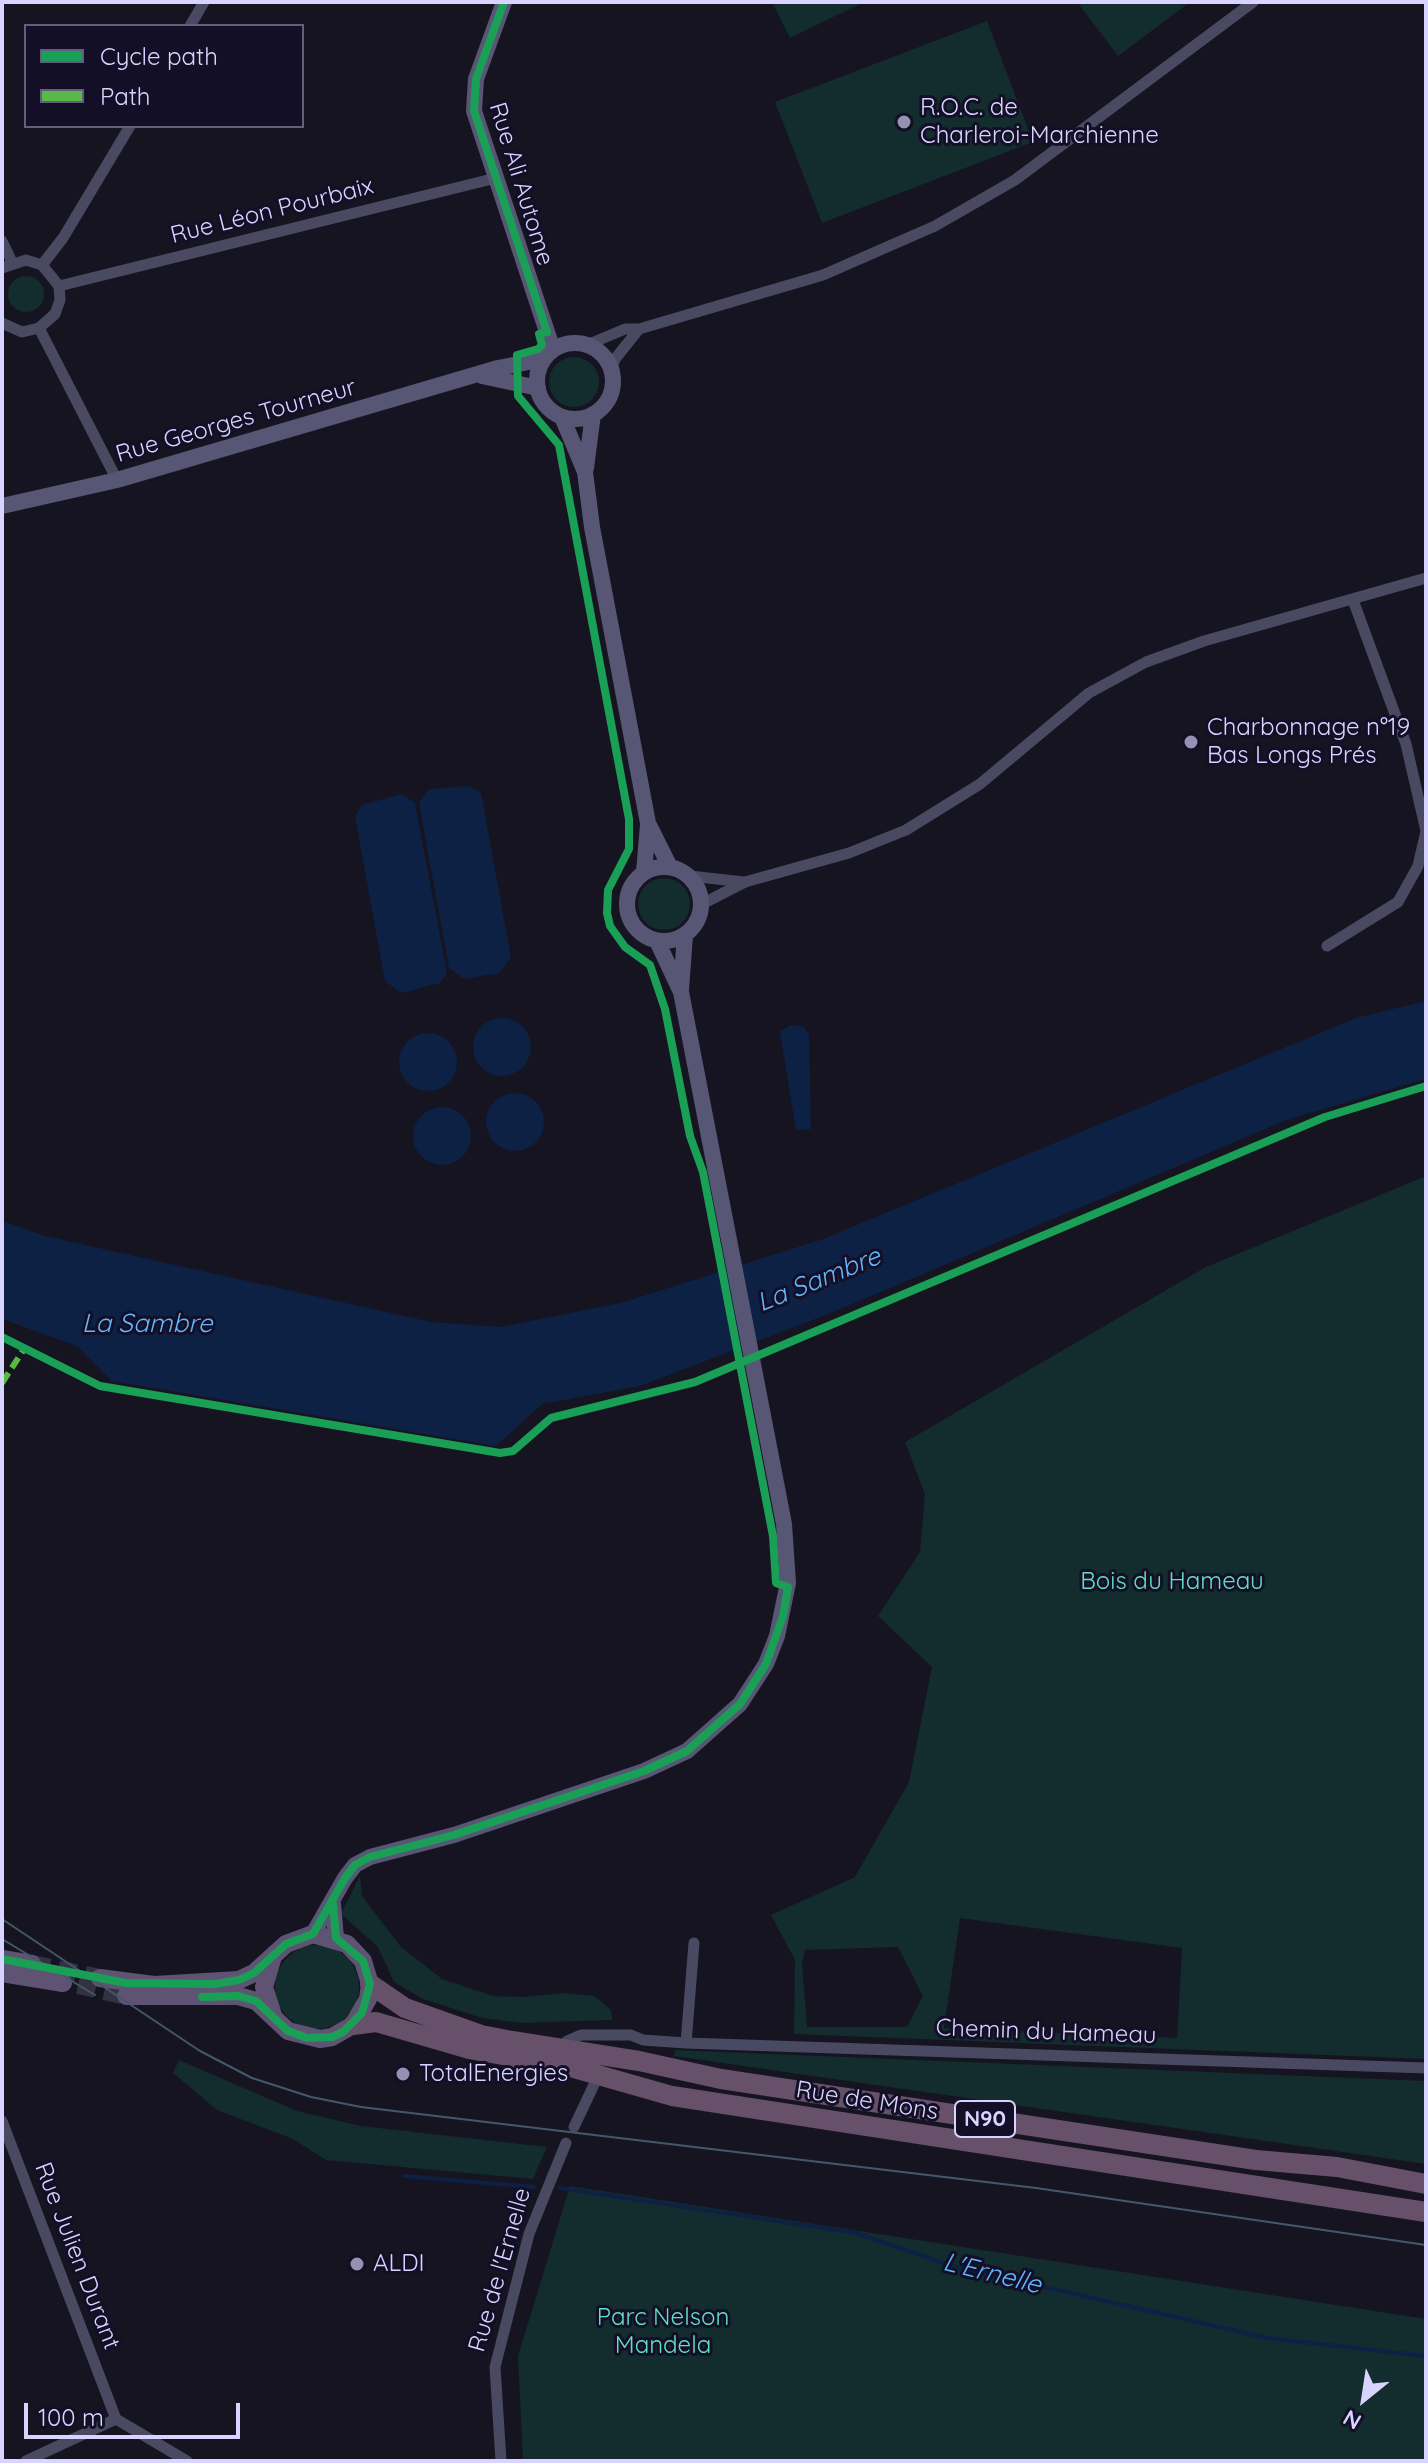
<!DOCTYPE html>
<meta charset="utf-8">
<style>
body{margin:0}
#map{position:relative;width:1428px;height:2463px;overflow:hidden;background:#161421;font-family:Quicksand,sans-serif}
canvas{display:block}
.frame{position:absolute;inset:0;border:4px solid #d9d4ff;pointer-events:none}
.legend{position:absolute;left:24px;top:24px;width:280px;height:104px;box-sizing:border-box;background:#130f26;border:2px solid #625e7d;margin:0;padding:10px 14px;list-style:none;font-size:24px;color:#d9d4ff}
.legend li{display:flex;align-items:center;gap:16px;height:40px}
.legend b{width:40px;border:2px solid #625e7d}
.north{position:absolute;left:1324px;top:2359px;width:80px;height:80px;-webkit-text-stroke:6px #130f26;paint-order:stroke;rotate:210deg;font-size:22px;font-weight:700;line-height:32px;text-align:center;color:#d9d4ff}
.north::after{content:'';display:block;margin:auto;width:28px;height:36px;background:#d9d4ff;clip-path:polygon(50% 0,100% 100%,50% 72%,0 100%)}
.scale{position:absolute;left:24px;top:2403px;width:216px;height:36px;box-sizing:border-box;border:4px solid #d9d4ff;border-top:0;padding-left:10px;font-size:24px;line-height:28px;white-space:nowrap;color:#d9d4ff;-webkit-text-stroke:6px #130f26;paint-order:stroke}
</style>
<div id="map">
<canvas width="1428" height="2463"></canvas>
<div class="frame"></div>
<ul class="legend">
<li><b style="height:10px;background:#1a9f57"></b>Cycle path</li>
<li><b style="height:10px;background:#58b947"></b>Path</li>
</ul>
<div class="north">N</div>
<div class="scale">100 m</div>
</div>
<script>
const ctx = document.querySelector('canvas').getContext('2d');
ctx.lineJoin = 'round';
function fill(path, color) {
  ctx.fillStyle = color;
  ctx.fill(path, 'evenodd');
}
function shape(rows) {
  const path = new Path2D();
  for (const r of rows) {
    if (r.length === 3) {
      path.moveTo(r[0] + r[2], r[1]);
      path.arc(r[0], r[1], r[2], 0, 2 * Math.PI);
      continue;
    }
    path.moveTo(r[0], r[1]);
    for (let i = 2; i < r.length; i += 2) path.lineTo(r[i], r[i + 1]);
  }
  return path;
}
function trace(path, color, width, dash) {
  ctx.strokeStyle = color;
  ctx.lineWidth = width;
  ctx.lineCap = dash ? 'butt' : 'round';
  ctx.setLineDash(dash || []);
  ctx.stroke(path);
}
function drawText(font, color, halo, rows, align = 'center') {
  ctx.font = font + ' Quicksand,sans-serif';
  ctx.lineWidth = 6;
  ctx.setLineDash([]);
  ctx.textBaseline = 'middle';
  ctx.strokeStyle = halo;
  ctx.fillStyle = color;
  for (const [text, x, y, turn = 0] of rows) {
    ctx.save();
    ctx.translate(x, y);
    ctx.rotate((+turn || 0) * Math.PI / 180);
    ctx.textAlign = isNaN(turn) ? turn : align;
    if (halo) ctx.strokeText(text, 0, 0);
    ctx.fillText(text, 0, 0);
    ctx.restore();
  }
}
const green = shape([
 [772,2,864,2,790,38],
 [1077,2,1190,2,1118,56],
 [987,21,1033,142,822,223,775,102],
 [26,294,18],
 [574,382,25],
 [664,904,26],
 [1426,1176,1426,2059,794,2034,795,1960,771,1915,855,1877,909,1782,932,1667,878,1616,920,1552,925,1494,905,1442,1206,1267],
 [960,1918,1182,1948,1177,2038,944,2028],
 [898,1947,923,1996,907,2027,807,2027,802,1964,805,1950],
 [360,1876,362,1896,401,1947,442,1979,493,1996,523,1997,562,1993,594,1996,611,2010,612,2020,523,2023,482,2018,423,1999,394,1982,378,1947,341,1914],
 [317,1987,42],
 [675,2050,1426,2081,1426,2164,674,2056],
 [179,2060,297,2111,361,2126,547,2147,533,2179,326,2160,293,2139,217,2110,173,2073],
 [570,2186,1426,2319,1426,2461,523,2461,518,2356]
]);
const water = shape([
 [469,786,481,793,511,957,499,973,464,979,449,968,419,803,429,789],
 [402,794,415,803,447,973,440,983,401,993,385,981,355,816,362,805],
 [1426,1001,1426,1079,1289,1119,831,1313,640,1386,542,1404,496,1446,112,1381,77,1346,2,1319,2,1221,45,1236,431,1322,502,1327,624,1302,823,1239,1356,1018],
 [502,1047,29],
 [790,1025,803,1026,809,1034,811,1129,796,1130,780,1032],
 [428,1062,29],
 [515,1122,29],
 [442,1136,29]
]);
const stream = shape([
 [404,2176,534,2187],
 [560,2188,856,2233,949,2265,1267,2338,1426,2356]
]);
const primaryTunnel = shape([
 [32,1964,100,1978],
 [78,1985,126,1996]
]);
const street = shape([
 [190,26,204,2],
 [2,241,12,262],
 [42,265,63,238,130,126],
 [2,268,26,260,42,265,59,286,60,300,55,314,39,328,22,332,2,323],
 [59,286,496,178],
 [39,328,117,480],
 [587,345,625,329,639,329,823,275,935,226,1015,180,1253,2],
 [611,370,615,359,639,329],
 [690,876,744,882],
 [702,904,745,882,849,853,906,830,980,784,1089,693,1146,662,1204,641,1426,578],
 [1327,946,1398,902,1418,866,1426,831,1406,744,1353,600],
 [686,2043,694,1943],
 [560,2049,567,2041,581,2035,631,2035,643,2040,686,2043,1426,2068],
 [2,2121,116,2419,187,2461],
 [574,2127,599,2074],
 [26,2461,116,2419],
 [501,2461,495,2367,529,2234,566,2143]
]);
const secondary = shape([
 [504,2,476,79,474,111,553,350],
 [575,381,38],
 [482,376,538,388],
 [562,417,585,472,592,527,648,823,670,867],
 [586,468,593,414],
 [2,506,117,480,498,368,544,359],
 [664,904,37],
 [644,872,648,825],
 [681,990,685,935],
 [333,1904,336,1938],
 [313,1934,345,1878,355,1865,370,1857,454,1835,644,1771,687,1751,740,1704,766,1664,777,1636,788,1583,784,1524,681,992,657,941]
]);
const primary = shape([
 [2,1959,32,1964],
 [272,1960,264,1987,273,2015],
 [2,1973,63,1983],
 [100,1978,154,1985,239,1980,254,1973,286,1944,313,1934,347,1944,363,1961,370,1984,368,1999,353,2025,332,2037,320,2039,288,2031,256,2001,238,1996,126,1996]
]);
const highway = shape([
 [370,1984,405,2008,481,2035,512,2041,639,2061,721,2079,1256,2160,1337,2167,1426,2184],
 [353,2025,376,2022,469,2049,570,2067,672,2096,1426,2212]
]);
const tram = shape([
 [2,1919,200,2051,252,2078,311,2097,361,2107,1036,2188,1426,2245],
 [2,1939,95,1995]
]);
const quiet = shape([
 [2,1383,26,1346]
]);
const cycleway = shape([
 [2,1337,100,1386,500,1453,513,1451,551,1418,695,1382,1325,1117,1426,1086],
 [2,1959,126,1983,215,1984,239,1980,254,1973,286,1944,313,1934,345,1878,355,1865,370,1857,454,1835,644,1771,687,1751,740,1704,766,1664,783,1616,788,1587,776,1583,773,1536,703,1172,690,1136,665,1009,650,965,625,947,610,926,607,913,608,890,629,849,629,819,559,445,518,396,517,355,538,349,542,345,539,334,547,332,474,111,476,79,504,2],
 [202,1997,238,1996,256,2001,288,2031,307,2038,332,2037,343,2032,362,2013,370,1984,363,1961,336,1938,333,1904]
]);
const markers = [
 [904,122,8,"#9591b1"],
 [1191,742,8,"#9591b1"],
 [403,2074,8,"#9591b1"],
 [357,2264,8,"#9591b1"]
];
const shields = [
 [985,2119,60]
];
const shieldNames = [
 ["N90",985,2119]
];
const poiNames = [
 ["R.O.C. de",920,108],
 ["Charleroi-Marchienne",920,136],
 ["Charbonnage n°19",1207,728],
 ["Bas Longs Prés",1207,756],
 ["TotalEnergies",419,2074],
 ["ALDI",373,2264]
];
const streetNames = [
 ["Rue Ali Autome",521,184,73],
 ["Rue Léon Pourbaix",272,211,-14],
 ["Rue Georges Tourneur",236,421,-16],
 ["Chemin du Hameau",1046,2032,2],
 ["Rue de Mons",867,2101,9],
 ["Rue Julien Durant",77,2256,69],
 ["Rue de l'Ernelle",500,2270,-74]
];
const parkNames = [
 ["Bois du Hameau",1172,1582],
 ["Parc Nelson",663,2318],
 ["Mandela",663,2346]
];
const waterNames = [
 ["La Sambre",819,1280,-22],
 ["La Sambre",147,1324],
 ["L'Ernelle",992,2274,14]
];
fill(green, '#132c2d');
fill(water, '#0d2144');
trace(stream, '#0d2144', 4);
trace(primaryTunnel, '#333142', 18, [18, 9]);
trace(street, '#4a4962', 11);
trace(secondary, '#575674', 16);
trace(primary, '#5e5373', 18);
trace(highway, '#67516a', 20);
trace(tram, '#43596b', 2);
trace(quiet, '#58b947', 6, [12, 6]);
trace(cycleway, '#1a9f57', 8);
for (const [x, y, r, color] of markers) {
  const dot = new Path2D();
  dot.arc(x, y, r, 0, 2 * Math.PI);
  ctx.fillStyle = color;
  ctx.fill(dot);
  trace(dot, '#130f26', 3);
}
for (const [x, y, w] of shields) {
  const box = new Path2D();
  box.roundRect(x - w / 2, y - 18, w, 36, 6);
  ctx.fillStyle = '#130f26';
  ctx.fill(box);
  trace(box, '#d9d4ff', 2);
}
drawText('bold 22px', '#d9d4ff', null, shieldNames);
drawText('24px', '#d9d4ff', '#130f26', poiNames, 'left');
drawText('24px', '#d9d4ff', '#130f26', streetNames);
drawText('24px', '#5fe0c0', '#130f26', parkNames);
drawText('italic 26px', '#62b6ff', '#130f26', waterNames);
</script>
